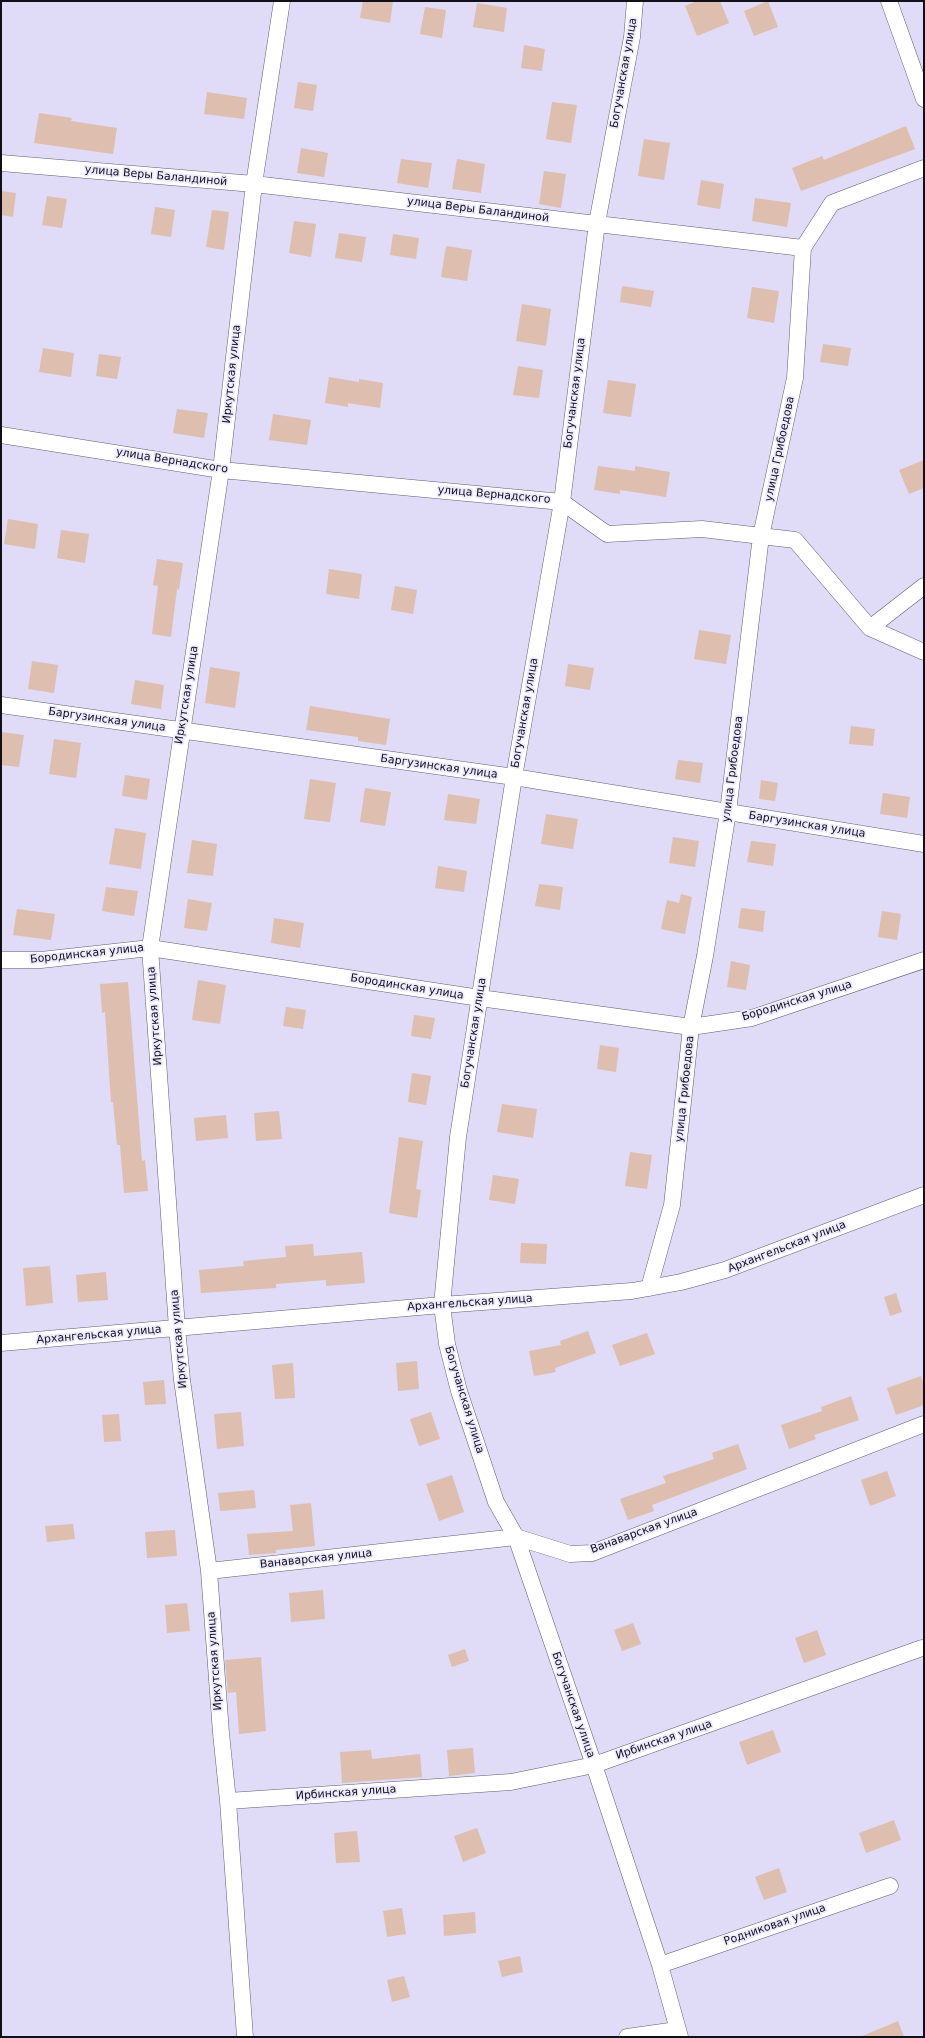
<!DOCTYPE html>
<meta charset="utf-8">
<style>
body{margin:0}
#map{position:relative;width:925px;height:2038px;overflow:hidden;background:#e0dbf6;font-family:"DejaVu Sans",sans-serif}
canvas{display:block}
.frame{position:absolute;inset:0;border:2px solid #110f18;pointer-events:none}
</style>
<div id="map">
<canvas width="925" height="2038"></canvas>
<div class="frame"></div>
</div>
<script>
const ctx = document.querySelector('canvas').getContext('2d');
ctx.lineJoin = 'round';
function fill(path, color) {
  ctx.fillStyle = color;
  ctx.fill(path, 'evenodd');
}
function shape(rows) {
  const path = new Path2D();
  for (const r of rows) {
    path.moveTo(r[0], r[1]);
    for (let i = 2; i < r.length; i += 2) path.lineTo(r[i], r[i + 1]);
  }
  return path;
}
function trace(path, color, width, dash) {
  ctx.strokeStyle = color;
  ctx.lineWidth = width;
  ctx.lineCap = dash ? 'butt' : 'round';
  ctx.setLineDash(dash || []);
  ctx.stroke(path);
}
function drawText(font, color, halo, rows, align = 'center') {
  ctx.font = font + ' "DejaVu Sans",sans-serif';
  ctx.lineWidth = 3.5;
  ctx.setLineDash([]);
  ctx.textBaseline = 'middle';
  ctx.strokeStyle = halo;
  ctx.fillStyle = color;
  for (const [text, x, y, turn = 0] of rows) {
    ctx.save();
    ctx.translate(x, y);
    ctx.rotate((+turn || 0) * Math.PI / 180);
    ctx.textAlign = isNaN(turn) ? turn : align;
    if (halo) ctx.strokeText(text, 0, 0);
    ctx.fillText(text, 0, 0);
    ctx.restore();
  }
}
const building = shape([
 [363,1,393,1,390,23,360,18],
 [697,1,720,1,729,23,697,36,685,6],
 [768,1,778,27,754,36,744,11],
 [477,3,507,8,504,32,473,27],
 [425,7,446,10,442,38,420,34],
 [524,45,545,49,542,71,521,68],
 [298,82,317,85,313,111,294,108],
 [207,92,247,98,244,119,204,114],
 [552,102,577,105,571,143,546,139],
 [39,113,72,118,71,121,117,128,113,154,34,143],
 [906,126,915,149,801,191,792,168,822,156,824,160],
 [644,139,670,143,664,180,638,176],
 [301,148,328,153,324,177,297,173],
 [401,159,432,163,428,188,397,183],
 [457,159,485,164,481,193,452,189],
 [544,171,566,174,561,208,539,204],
 [701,180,724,184,720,209,697,205],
 [1,191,16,193,13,217,1,215],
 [47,196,67,199,62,228,42,225],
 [755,198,791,203,787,227,752,221],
 [155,207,175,210,171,237,151,234],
 [212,210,229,212,224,250,206,247],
 [294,221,316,224,311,257,289,253],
 [339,233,366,237,362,262,335,258],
 [393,234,419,238,416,259,390,255],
 [446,246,472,250,467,281,441,277],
 [622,286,654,291,651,307,620,302],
 [752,287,779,291,774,323,747,318],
 [522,304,551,309,546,346,516,341],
 [823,344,851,348,848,366,820,362],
 [43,348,74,353,71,377,39,372],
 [99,354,121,357,117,379,96,376],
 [518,366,543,370,539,398,513,395],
 [329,377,359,382,359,379,383,383,380,408,348,403,348,407,325,403],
 [608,380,636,384,631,417,603,413],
 [177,409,208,413,204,438,173,433],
 [273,414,311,420,307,445,269,440],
 [924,460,924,488,909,494,899,470],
 [598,466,635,471,635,466,670,472,666,497,620,490,620,494,594,490],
 [8,519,38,524,35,549,4,544],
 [61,530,89,534,85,563,57,558],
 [157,559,183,563,179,590,177,589,171,637,152,634,158,586,153,585],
 [329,569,362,574,359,599,326,594],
 [395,586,417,590,413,614,391,610],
 [699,630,731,635,726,664,694,659],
 [32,661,58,665,54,693,28,689],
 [568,664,594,668,590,690,565,686],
 [210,667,240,672,235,708,205,703],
 [135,680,164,685,161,709,131,704],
 [310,706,390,719,386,745,358,741,358,737,306,730],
 [851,726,875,729,873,746,849,744],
 [1,732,24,735,19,767,1,765],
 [54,739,81,743,76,778,49,774],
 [678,760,703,763,700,783,675,779],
 [125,775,150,779,147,800,122,796],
 [310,779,336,783,330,822,304,819],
 [761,780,778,783,775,801,759,799],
 [365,788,391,792,385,826,360,822],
 [883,793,910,797,907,818,880,814],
 [448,794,480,799,476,824,444,820],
 [546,814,578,819,573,849,541,844],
 [115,828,146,833,141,869,109,864],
 [673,837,699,841,695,867,669,863],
 [192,840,217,844,213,876,187,873],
 [751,841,776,844,773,866,747,862],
 [438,866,467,871,464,892,435,888],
 [539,884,563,887,560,910,535,906],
 [106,887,138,891,134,916,102,911],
 [681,894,692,897,685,934,661,929,667,900,679,903],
 [188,899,212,903,207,931,184,928],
 [741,908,765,911,763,932,738,928],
 [17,909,55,914,51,940,13,935],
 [882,911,901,914,897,940,878,937],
 [274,918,304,923,300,948,271,943],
 [731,961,750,965,746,990,727,987],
 [198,980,226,985,220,1024,192,1020],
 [128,982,142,1161,145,1160,148,1191,124,1193,120,1145,117,1145,113,1102,111,1102,105,1012,102,1013,100,984],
 [286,1007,306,1010,303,1029,283,1026],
 [414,1015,435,1018,431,1039,411,1036],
 [600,1045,619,1048,616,1072,597,1069],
 [412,1073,431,1076,426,1105,408,1102],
 [502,1104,537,1109,533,1138,497,1132],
 [279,1111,282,1139,256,1141,254,1113],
 [226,1115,228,1138,196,1141,194,1118],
 [399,1137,423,1141,416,1189,421,1190,417,1218,389,1213],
 [630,1152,652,1155,647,1189,625,1186],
 [493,1175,519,1179,515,1204,489,1200],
 [521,1243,547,1244,546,1264,520,1263],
 [313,1244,314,1256,362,1252,365,1283,326,1286,326,1280,276,1284,276,1288,201,1293,199,1270,244,1266,243,1261,286,1257,285,1246],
 [50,1266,53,1303,26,1306,23,1268],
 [106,1272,108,1300,78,1302,76,1275],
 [896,1293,902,1312,890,1316,884,1297],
 [588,1331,596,1353,555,1368,556,1372,534,1376,529,1351,561,1345,560,1341],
 [647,1333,655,1354,620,1366,612,1345],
 [417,1361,419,1389,398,1391,396,1363],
 [293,1363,295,1398,275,1399,272,1365],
 [921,1376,924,1386,924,1405,896,1415,887,1388],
 [164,1380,166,1404,145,1405,143,1382],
 [851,1396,859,1420,814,1435,816,1439,789,1449,781,1425,822,1411,821,1407],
 [241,1412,244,1446,217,1449,214,1414],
 [431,1412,440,1439,419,1446,410,1419],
 [119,1414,121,1441,104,1442,102,1415],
 [738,1444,747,1469,652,1505,654,1511,628,1520,620,1499,666,1483,663,1476,714,1459,712,1453],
 [887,1471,896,1496,870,1506,861,1480],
 [452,1475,464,1512,439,1521,426,1484],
 [254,1490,256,1508,220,1511,218,1493],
 [311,1503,315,1546,276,1550,276,1553,249,1555,247,1534,293,1531,290,1505],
 [73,1524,75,1539,47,1542,45,1526],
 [175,1530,177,1556,147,1558,145,1532],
 [323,1590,325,1619,291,1622,289,1593],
 [187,1603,190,1631,167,1633,165,1605],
 [633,1623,641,1644,622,1651,614,1630],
 [817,1630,826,1655,804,1663,795,1638],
 [465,1649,469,1661,452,1667,448,1655],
 [261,1657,266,1731,239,1734,236,1692,228,1693,225,1660],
 [773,1730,781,1752,747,1765,739,1742],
 [473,1748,475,1773,449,1776,447,1750],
 [371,1750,372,1759,420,1754,422,1777,342,1783,340,1752],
 [894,1820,901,1840,866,1853,859,1833],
 [477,1828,486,1853,463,1862,454,1836],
 [357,1831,360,1862,336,1863,334,1833],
 [779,1868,787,1892,764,1900,755,1877],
 [402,1908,406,1934,387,1937,383,1911],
 [475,1912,476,1933,444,1936,443,1915],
 [520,1956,523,1972,502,1977,498,1961],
 [404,1976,410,1997,392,2002,387,1980],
 [898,2021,904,2037,860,2037]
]);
const minor = shape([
 [635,1,632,37,597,223,562,502,514,777,458,1137,442,1305,447,1344,459,1391,496,1502,516,1537,594,1765,660,1965,680,2037],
 [889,1,924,99],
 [1,163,254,184,803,248,832,203,924,168],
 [1,435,221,470,562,502,607,534,702,529,795,540,870,628,924,586],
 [870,628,924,652],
 [1,705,514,777,924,844],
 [1,960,41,960,150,948,480,998,691,1027,752,1018,924,960],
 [649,1288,672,1205,691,1027,705,956,728,812,761,536,795,378,803,248],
 [1,1343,442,1305,632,1291,681,1282,725,1270,924,1195],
 [209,1571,516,1537,570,1554,592,1553,924,1424],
 [228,1801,511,1782,594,1765,922,1648],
 [660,1965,890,1886],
 [245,2037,228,1801,221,1733,209,1571,182,1380,177,1328,150,948,221,470,254,184,282,1],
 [627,2037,677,2030]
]);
const streetNames = [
 ["Богучанская улица",624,73,-80],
 ["улица Веры Баландиной",156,176,5],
 ["улица Веры Баландиной",478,210,7],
 ["Иркутская улица",232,374,-84],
 ["Богучанская улица",575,393,-83],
 ["улица Грибоедова",780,449,-78],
 ["улица Вернадского",172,461,9],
 ["улица Вернадского",494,495,5],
 ["Иркутская улица",187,695,-81],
 ["Богучанская улица",525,713,-80],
 ["Баргузинская улица",107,720,8],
 ["Баргузинская улица",439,767,8],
 ["улица Грибоедова",733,769,-83],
 ["Баргузинская улица",807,825,9],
 ["Бородинская улица",87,954,-6],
 ["Бородинская улица",407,987,9],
 ["Бородинская улица",797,1001,-17],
 ["Иркутская улица",155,1016,-94],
 ["Богучанская улица",474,1033,-81],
 ["улица Грибоедова",685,1089,-84],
 ["Архангельская улица",787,1247,-21],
 ["Архангельская улица",470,1303,-4],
 ["Архангельская улица",99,1335,-5],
 ["Иркутская улица",179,1339,-95],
 ["Богучанская улица",464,1400,73],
 ["Ванаварская улица",644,1531,-20],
 ["Ванаварская улица",316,1559,-6],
 ["Иркутская улица",215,1661,-94],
 ["Богучанская улица",573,1705,71],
 ["Ирбинская улица",664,1740,-19],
 ["Ирбинская улица",346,1793,-4],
 ["Родниковая улица",775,1925,-19]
];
fill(building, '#ddbeaf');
trace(minor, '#615c74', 17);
trace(minor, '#fff', 16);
drawText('11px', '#110f18', '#ede9ff', streetNames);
</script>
